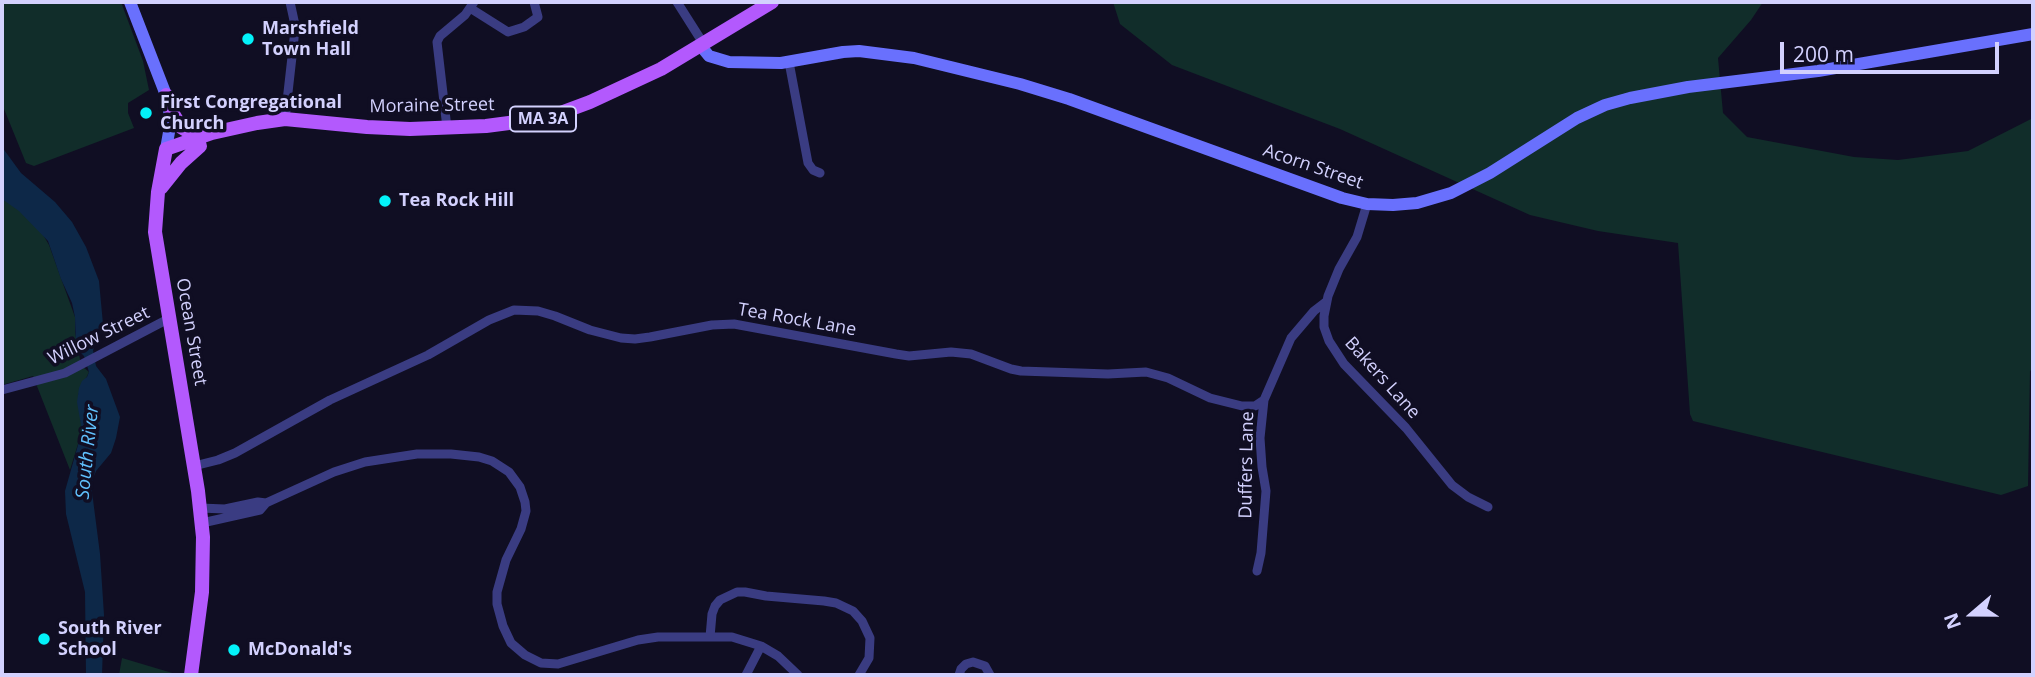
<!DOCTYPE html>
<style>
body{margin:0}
#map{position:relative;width:2035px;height:677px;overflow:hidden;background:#100e23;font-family:"Open Sans",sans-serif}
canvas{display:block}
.frame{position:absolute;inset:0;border:4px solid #d3d1fe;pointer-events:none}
.north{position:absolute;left:1937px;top:579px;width:70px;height:70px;-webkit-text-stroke:5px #100e23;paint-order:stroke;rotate:250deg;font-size:19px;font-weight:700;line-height:28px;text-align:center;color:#d3d1fe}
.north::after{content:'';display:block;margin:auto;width:24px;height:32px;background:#d3d1fe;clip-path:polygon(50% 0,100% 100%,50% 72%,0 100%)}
.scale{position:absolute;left:1780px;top:42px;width:219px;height:32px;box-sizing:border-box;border:4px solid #d3d1fe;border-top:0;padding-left:9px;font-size:21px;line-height:24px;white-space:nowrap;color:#d3d1fe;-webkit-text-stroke:5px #100e23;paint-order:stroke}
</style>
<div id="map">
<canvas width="2035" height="677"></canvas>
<div class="frame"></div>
<div class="north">N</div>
<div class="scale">200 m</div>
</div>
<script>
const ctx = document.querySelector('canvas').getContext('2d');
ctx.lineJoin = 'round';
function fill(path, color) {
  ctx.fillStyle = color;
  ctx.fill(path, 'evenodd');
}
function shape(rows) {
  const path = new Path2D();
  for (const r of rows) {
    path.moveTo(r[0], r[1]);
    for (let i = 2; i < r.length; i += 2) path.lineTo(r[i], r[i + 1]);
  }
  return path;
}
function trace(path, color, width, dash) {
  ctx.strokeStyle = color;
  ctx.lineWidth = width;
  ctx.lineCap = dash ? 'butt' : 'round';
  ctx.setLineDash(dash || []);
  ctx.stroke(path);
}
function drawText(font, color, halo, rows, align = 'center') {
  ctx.font = font + ' "Open Sans",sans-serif';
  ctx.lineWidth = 7;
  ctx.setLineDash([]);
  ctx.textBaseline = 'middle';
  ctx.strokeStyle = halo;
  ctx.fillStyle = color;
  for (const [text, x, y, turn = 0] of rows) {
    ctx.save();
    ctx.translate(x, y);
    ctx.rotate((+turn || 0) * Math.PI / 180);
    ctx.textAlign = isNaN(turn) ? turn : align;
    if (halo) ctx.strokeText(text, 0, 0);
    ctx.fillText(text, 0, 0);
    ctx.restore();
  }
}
const green = shape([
 [2,2,121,2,143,61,149,90,128,103,128,113,134,128,34,166,26,163,2,104],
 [1113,2,1763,2,1751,20,1718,58,1723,113,1747,137,1854,157,1898,160,1968,151,2033,118,2033,369,2030,371,2028,486,2001,495,1693,421,1690,414,1678,243,1598,231,1530,215,1340,129,1172,65,1120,24],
 [2,197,19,210,42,233,49,245,75,317,75,332,81,365,89,372,78,395,82,431,70,470,33,376,2,385],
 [122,658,179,675,119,675]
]);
const water = shape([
 [2,147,21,173,55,202,72,222,86,247,99,281,103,324,99,338,93,350,96,366,106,379,120,417,116,438,111,453,96,471,91,484,100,554,104,615,102,675,86,675,85,592,66,514,65,491,82,431,77,402,79,388,82,381,87,377,89,372,84,356,76,348,75,317,72,303,61,279,48,241,19,211,2,199]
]);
const street = shape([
 [677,2,703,43],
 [470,8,508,32,524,27,538,17,534,2],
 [789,62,808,163,813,170,820,173],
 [285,119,294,39,295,25,290,2],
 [447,128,437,42,440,36,465,15,474,2],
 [1367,204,1357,237,1339,269,1328,296,1324,316,1324,327,1329,341,1344,364,1406,428,1452,485,1468,497,1488,507],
 [2,390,65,373,168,319],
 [194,466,218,460,235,453,330,400,428,355,489,320,514,310,538,311,555,316,590,330,621,338,635,339,650,337,712,325,734,324,896,354,909,356,951,352,971,354,1011,369,1021,371,1108,374,1146,372,1168,378,1210,398,1242,406,1255,406,1264,400,1291,338,1314,311,1327,301],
 [200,508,225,509,258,502,266,503],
 [202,523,260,510,266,503,334,472,365,462,417,454,451,454,479,457,492,461,509,472,520,487,525,502,526,511,521,529,506,560,497,592,497,604,503,626,511,643,525,655,541,663,558,664,638,640,658,637,732,637,761,646,778,656,798,675],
 [1257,571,1261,553,1266,491,1262,467,1260,438,1264,400],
 [710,637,712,614,715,606,720,600,737,592,745,592,766,596,824,601,836,603,853,611,862,621,870,638,869,658,859,675],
 [746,675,761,646],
 [959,675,961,669,966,664,973,662,985,666,990,675]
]);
const secondary = shape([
 [130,2,166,95,171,121,166,149],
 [700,45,709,56,729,62,781,63,843,52,859,51,914,58,1020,84,1069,99,1342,198,1367,204,1393,205,1417,203,1451,193,1490,173,1577,118,1605,105,1630,98,1688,87,1818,71,2033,34]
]);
const primary = shape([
 [166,95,172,112,181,127,191,133,203,134],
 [166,149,212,133,257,123,285,119,367,127,410,129,486,126,547,118,590,102,661,69,772,2],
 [166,149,158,192,155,232,198,491,203,537,202,592,191,675],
 [161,188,181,163,200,146]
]);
const markers = [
 [248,39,7,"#03f2f9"],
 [146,113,7,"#03f2f9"],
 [385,201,7,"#03f2f9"],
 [44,639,7,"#03f2f9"],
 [234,650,7,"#03f2f9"]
];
const shields = [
 [543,119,66]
];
const shieldNames = [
 ["MA 3A",543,119]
];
const poiNames = [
 ["Marshfield",262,29],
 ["Town Hall",262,50],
 ["First Congregational",160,103],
 ["Church",160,124],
 ["Tea Rock Hill",399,201],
 ["South River",58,629],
 ["School",58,650],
 ["McDonald's",248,650]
];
const streetNames = [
 ["Moraine Street",432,106,-1],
 ["Acorn Street",1313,167,19],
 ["Tea Rock Lane",797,320,10],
 ["Ocean Street",191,332,80],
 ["Willow Street",99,336,-26],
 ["Bakers Lane",1382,378,48],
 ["Duffers Lane",1247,465,-89]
];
const waterNames = [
 ["South River",88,452,-84]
];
fill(green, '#112d2a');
fill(water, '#0d2848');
trace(street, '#3a3c82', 9);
trace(secondary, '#6970fd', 12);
trace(primary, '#b359fd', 14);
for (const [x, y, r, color] of markers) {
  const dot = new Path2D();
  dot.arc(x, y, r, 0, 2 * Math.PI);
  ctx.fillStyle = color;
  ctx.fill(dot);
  trace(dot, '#100e23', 2.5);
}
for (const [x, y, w] of shields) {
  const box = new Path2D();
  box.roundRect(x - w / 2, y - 12.5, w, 25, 5);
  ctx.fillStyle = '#100e23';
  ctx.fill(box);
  trace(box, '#d3d1fe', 2);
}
drawText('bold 16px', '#d3d1fe', null, shieldNames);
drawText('bold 18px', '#d3d1fe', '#100e23', poiNames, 'left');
drawText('18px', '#d3d1fe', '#100e23', streetNames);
drawText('italic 19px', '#60c0fd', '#100e23', waterNames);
</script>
